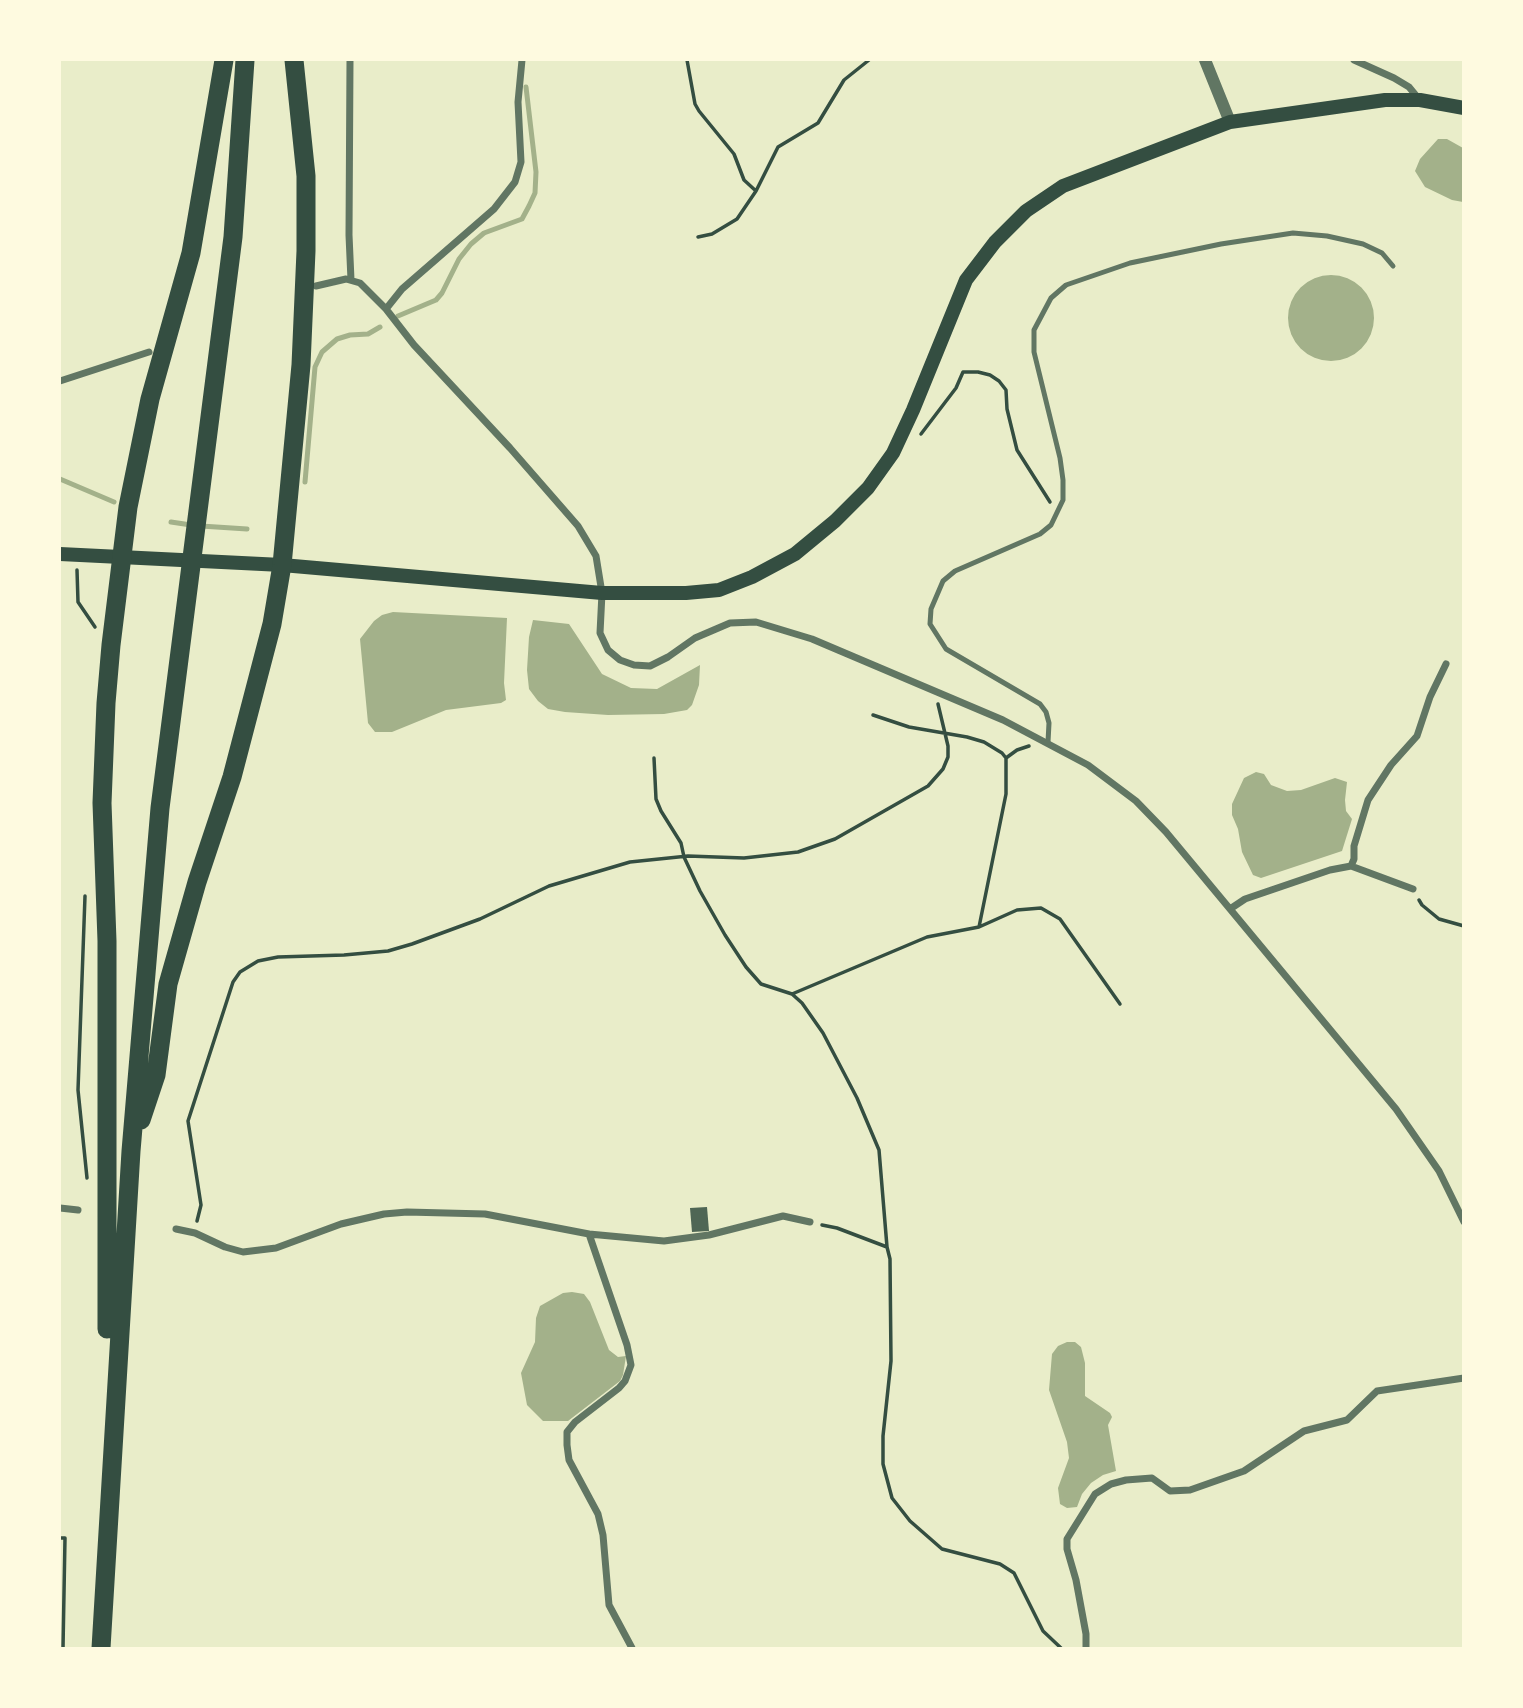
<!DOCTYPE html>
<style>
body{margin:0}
#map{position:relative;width:1523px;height:1708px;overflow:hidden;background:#e9edc9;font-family:"PT Serif",serif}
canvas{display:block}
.frame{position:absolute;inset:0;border:61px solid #fefae0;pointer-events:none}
</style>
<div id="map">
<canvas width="1523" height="1708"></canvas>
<div class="frame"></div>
</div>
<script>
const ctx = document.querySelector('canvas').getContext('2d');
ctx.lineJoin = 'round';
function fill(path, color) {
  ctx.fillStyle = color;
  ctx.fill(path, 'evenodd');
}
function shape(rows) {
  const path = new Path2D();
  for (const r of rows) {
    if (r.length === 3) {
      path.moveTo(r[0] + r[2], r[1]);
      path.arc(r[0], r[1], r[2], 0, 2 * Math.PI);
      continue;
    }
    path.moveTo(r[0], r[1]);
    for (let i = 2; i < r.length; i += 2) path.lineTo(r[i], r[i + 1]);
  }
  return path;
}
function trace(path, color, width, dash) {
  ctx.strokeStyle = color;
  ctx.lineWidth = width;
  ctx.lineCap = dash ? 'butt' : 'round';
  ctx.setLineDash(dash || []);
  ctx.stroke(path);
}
const water = shape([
 [1438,139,1447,139,1463,148,1463,202,1452,200,1425,187,1415,171,1420,159],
 [1331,318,43],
 [393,612,507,618,504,683,506,700,501,703,446,710,392,732,375,732,368,723,360,639,374,621,382,615],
 [533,620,569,624,602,674,631,688,657,689,700,665,699,685,692,705,687,710,664,714,608,715,565,712,548,709,538,701,529,689,527,670,529,637],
 [1256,772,1264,774,1271,785,1287,791,1301,790,1335,778,1347,782,1345,800,1346,811,1352,819,1342,851,1261,878,1253,875,1242,852,1238,829,1232,815,1232,804,1244,778],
 [572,1292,584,1294,590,1302,609,1350,618,1357,626,1356,623,1375,620,1381,568,1421,543,1421,527,1405,521,1373,535,1342,536,1318,540,1306,563,1293],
 [1067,1342,1075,1342,1081,1347,1085,1363,1085,1396,1110,1413,1112,1417,1108,1425,1116,1471,1103,1475,1091,1483,1082,1494,1077,1507,1067,1508,1060,1504,1058,1488,1069,1458,1067,1442,1049,1390,1052,1354,1058,1346]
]);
const stream = shape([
 [398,316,436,300,442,293,459,259,471,244,484,233,522,219,529,206,535,193,536,172,526,87],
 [60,479,114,502],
 [305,482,315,367,322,352,337,339,350,335,368,334,380,327],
 [171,522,191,525],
 [201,526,247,529]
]);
const building = shape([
 [707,1207,709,1231,692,1232,690,1208]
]);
const path = shape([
 [687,60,695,104,699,111,734,154,744,180,756,191,778,147,818,123,844,80,869,60],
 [698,237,712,234,737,219,756,191],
 [921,434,956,388,963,372,978,372,990,375,999,381,1006,390,1007,409,1017,450,1050,502],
 [77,570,78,602,95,627],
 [873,715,909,727,967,737,984,742,1002,753,1006,758,1006,794,979,927,1017,910,1041,908,1060,919,1120,1004],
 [654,758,656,799,661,811,681,843,684,857,700,891,725,935,746,967,761,984,792,994,802,1003,823,1033,857,1098,879,1150,887,1247],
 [1006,758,1017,750,1029,746],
 [85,896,78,1090,87,1178],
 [1419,900,1422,905,1439,919,1464,926],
 [792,994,927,937,979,927],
 [197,1221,201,1205,188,1121,233,982,240,972,258,961,278,957,344,955,388,951,412,944,480,919,549,886,630,862,688,856,744,858,798,852,835,839,928,786,943,769,948,757,948,746,938,704],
 [822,1225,837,1228,887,1247,890,1259,891,1361,883,1436,883,1464,892,1498,910,1521,942,1549,1000,1564,1014,1573,1043,1631,1061,1648],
 [60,1538,65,1538,63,1648]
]);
const service = shape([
 [1048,742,1049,723,1046,712,1040,704,946,649,930,624,931,609,943,581,955,571,1040,534,1051,525,1063,500,1063,480,1060,458,1034,352,1034,330,1051,298,1066,285,1130,263,1221,244,1293,233,1327,236,1363,244,1382,253,1393,266]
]);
const minor = shape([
 [350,60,349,235,351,280],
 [1354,60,1394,78,1409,87,1418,98],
 [316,286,346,279,360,283,386,309,414,345,510,448,578,526,596,556,602,593,600,633,608,650,620,660,634,665,650,666,668,657,695,638,730,623,756,622,812,639,1003,720,1088,765,1136,801,1166,832,1230,909,1396,1109,1439,1171,1464,1222],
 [386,309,402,289,494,209,515,182,521,162,518,102,522,60],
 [60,381,149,352],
 [1351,866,1413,889],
 [1230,909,1245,899,1330,870,1351,866,1354,859,1354,846,1368,800,1391,765,1417,736,1430,697,1446,664],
 [60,1208,78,1210],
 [176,1229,195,1233,225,1247,243,1252,276,1248,341,1224,384,1214,407,1212,485,1214,589,1234,627,1345,631,1365,625,1381,619,1388,575,1422,567,1432,567,1445,569,1460,598,1514,603,1535,609,1605,632,1648],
 [589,1234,664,1241,709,1235,783,1216,810,1222],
 [1086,1648,1086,1634,1076,1580,1067,1549,1067,1539,1095,1494,1111,1484,1126,1480,1152,1478,1170,1491,1190,1490,1244,1471,1304,1431,1347,1420,1377,1391,1464,1378]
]);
const tertiary = shape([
 [1205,60,1230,122]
]);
const secondary = shape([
 [60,554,282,565,602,593,686,593,719,590,752,577,795,554,835,521,868,488,893,453,913,410,966,280,995,242,1026,211,1063,186,1230,122,1385,100,1420,100,1464,108]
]);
const motorway = shape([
 [141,1120,156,1075,168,984,197,882,232,777,272,624,282,565,301,365,306,251,306,176,294,60],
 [107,1329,107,941,102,803,106,703,111,645,128,507,150,399,191,253,224,60],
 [101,1648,131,1151,160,808,233,237,245,60]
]);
fill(water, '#a3b18a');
trace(stream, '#a3b18a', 5);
fill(building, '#4f6655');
trace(path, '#344e41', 3.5);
trace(service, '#617663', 5);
trace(minor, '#617663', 7);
trace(tertiary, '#617663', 12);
trace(secondary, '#344e41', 14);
trace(motorway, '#344e41', 19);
</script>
